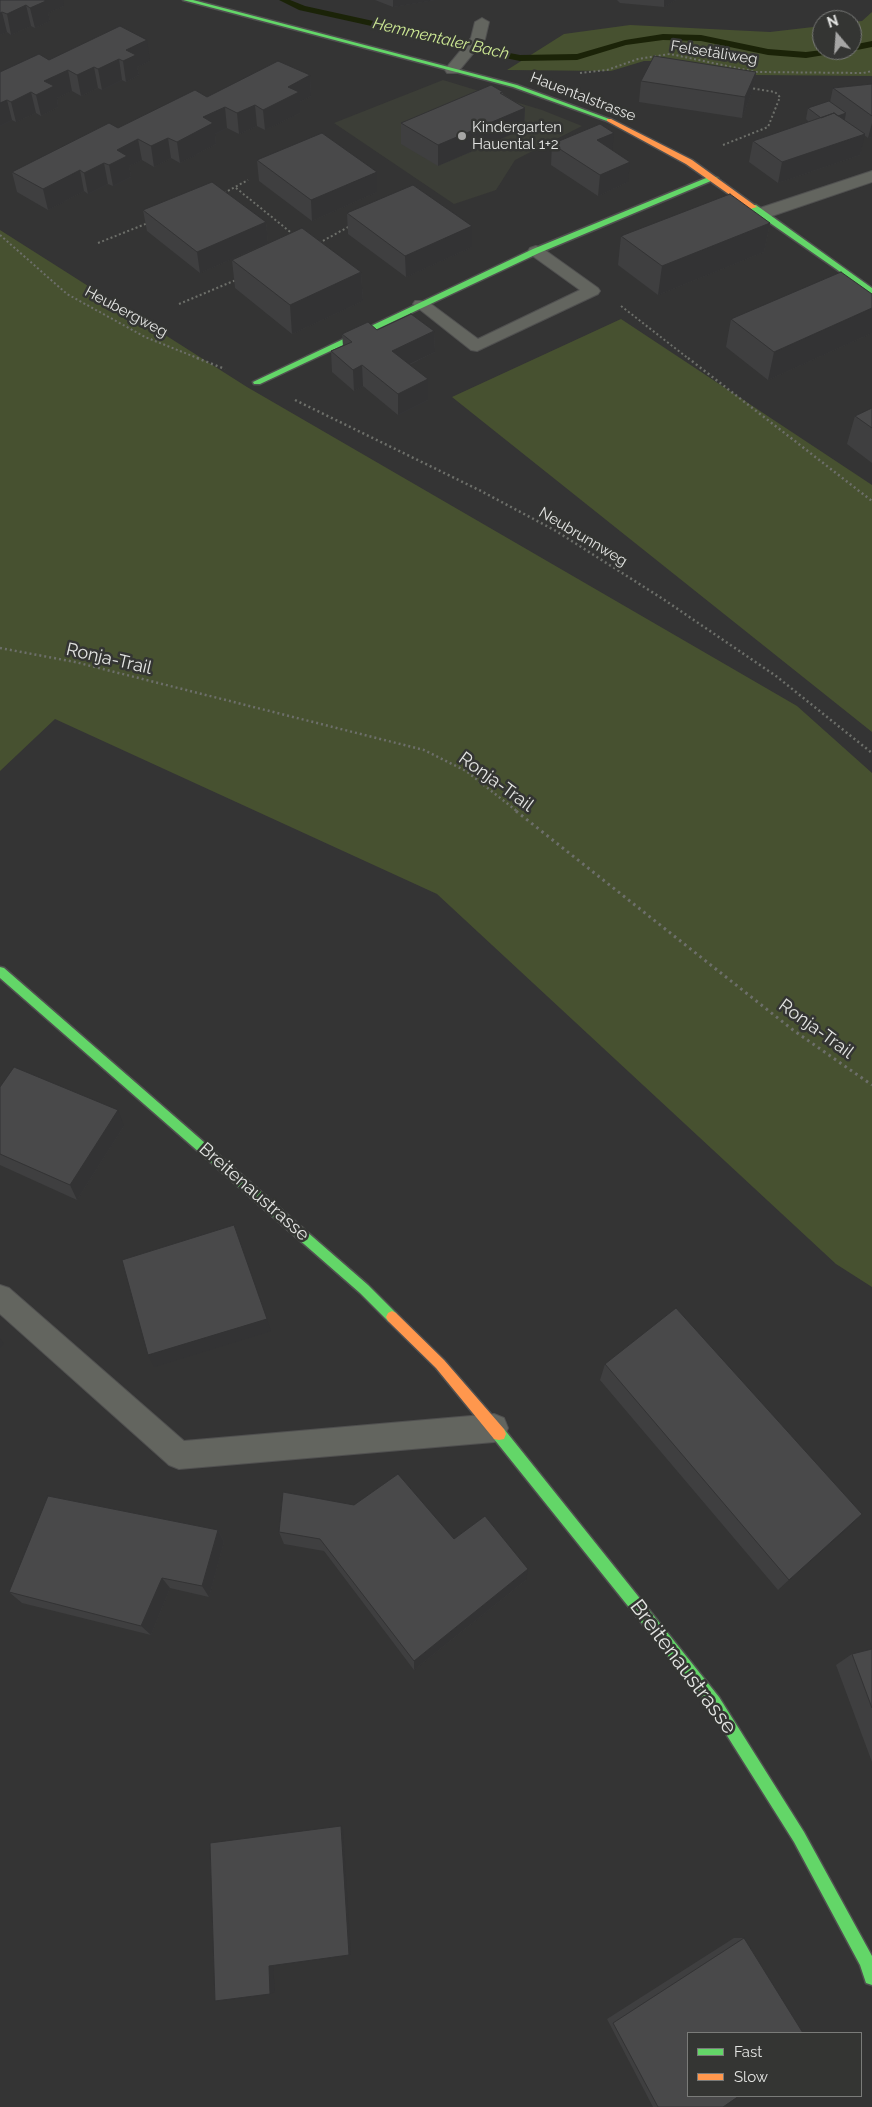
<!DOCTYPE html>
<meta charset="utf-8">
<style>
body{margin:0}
#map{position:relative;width:872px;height:2107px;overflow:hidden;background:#343434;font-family:Raleway,sans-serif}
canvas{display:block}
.legend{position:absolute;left:687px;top:2032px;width:175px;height:65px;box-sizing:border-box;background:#343533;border:1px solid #7a7b79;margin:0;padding:6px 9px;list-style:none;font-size:15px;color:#e3e4e2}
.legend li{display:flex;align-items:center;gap:10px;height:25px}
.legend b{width:25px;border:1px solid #7a7b79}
.north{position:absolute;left:812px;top:10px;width:50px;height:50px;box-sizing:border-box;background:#343533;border:1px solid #7a7b79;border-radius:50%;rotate:342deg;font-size:14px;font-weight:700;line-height:20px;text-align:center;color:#e3e4e2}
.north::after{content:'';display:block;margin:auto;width:18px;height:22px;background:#a6a6a5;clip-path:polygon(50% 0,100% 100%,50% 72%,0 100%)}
</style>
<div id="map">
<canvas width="872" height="2107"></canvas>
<ul class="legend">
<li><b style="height:6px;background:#63d668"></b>Fast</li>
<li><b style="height:6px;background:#ff974d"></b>Slow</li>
</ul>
<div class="north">N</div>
</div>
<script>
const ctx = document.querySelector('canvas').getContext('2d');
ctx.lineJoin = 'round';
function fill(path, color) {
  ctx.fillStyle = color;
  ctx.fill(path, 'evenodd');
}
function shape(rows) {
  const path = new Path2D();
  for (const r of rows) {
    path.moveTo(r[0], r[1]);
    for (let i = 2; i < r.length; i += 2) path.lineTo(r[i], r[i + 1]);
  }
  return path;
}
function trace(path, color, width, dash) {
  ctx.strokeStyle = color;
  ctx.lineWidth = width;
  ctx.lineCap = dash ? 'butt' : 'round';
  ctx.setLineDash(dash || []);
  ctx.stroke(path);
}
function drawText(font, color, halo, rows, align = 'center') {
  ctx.font = font + ' Raleway,sans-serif';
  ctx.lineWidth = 5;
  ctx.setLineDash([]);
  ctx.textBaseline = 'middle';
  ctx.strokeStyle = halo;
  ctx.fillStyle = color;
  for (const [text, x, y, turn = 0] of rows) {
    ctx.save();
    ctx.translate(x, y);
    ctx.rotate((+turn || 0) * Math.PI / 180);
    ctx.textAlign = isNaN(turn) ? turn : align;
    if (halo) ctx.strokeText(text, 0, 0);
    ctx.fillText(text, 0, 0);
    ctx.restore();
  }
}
const built = shape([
 [443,80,542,110,582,126,515,160,496,190,454,204,334,123]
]);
const green = shape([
 [872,12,872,76,753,75,670,61,644,61,611,71,507,70,564,34,630,25,770,32,822,26,822,50,852,50,852,22,862,21],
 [0,230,247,387,797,706,872,773,872,1287,836,1264,437,894,55,719,0,771],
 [621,319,872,485,872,732,452,397]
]);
const stream = shape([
 [279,0,290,0,305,6,396,26,451,42,520,55,577,54,625,40,663,34,701,35,768,49,806,52,822,50,841,50,837,53,806,58,768,55,701,41,663,40,626,45,577,60,520,61,450,47,394,31,299,10,279,0],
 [872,41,872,47,852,51,849,50,852,50,852,45,872,41]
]);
const pathFar2 = shape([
 [580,73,607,70,638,59,670,54,756,72,863,73,872,71],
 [723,145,768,127,780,97,775,92,750,88],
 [236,188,294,235],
 [224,193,248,180],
 [0,235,67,294,145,337,200,359],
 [98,243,148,223],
 [319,243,350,226],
 [179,304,236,280],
 [621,306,689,359]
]);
const pathFar1 = shape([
 [197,358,225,369],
 [688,358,872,501],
 [295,400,481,491,556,531,663,599,776,676,872,753],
 [0,648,75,662,424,750,466,771,518,812]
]);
const path = shape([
 [516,811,793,1030,872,1085]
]);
const lane = shape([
 [482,18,489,22,485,39,457,73,447,73,445,70,447,67,471,38,475,22,482,18],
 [536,246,542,248,598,288,600,291,598,294,477,351,471,350,413,304,415,301,427,301,478,339,580,290,530,254,528,251,530,248,536,246],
 [0,1285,9,1288,184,1441,494,1414,504,1418,508,1428,504,1438,494,1442,179,1469,169,1465,0,1314,0,1285]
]);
const street = shape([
 [872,171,872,182,769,217,763,218,757,217,754,213,757,209,872,171]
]);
const fast = shape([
 [183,0,193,0,517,85,612,120,607,121,513,87,183,0],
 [711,176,718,178,539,253,260,384,254,384,253,382,533,249,711,176],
 [750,205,756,205,872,288,872,294,750,209,750,205],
 [0,967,4,968,368,1285,396,1313,398,1317,396,1321,392,1323,388,1321,360,1293,0,978,0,967],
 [499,1428,504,1429,719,1697,804,1832,872,1956,872,1985,866,1983,860,1965,794,1842,709,1707,494,1439,492,1434,494,1429,499,1428]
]);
const slow = shape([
 [607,119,611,119,692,160,757,207,750,209,686,164,607,121,607,119],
 [392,1311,396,1313,444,1360,504,1429,506,1434,504,1439,499,1440,494,1439,436,1368,388,1321,386,1317,388,1313,392,1311]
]);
const wall = shape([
 [0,0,64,6,48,13,50,21,35,28,31,26,11,35,7,32,0,35],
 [375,0,435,0,393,7],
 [617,0,676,0,664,7,620,3],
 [120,26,150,61,137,67,139,75,126,82,122,80,102,90,98,88,81,96,72,91,57,98,58,107,41,116,36,113,16,122,12,120,0,126,0,72,49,60],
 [756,72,752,92,742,118,639,102,641,81],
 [310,75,311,96,300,102,300,113,265,130,257,126,239,134,227,128,215,134,216,144,180,163,171,158,154,167,142,160,129,166,131,177,113,186,108,184,88,194,84,191,48,210,17,192,12,172,118,128,207,97],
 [872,84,872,137,868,138,864,135,860,155,778,183,749,162,753,141,809,122,806,119,808,108,830,102,833,88],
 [503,92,503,94,525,108,524,129,438,166,401,144,401,123],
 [552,144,612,150,628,182,598,196,551,165],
 [257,160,377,192,312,221,259,181],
 [143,210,266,222,268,243,200,273,147,231],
 [347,213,472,247,406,277,348,234],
 [770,223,764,252,658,295,618,265,621,236],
 [232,260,361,272,363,301,292,334,235,288],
 [872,294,872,333,768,380,726,347,731,319],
 [377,330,434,331,435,352,409,365,428,400,398,415,363,386,354,391,332,372,331,351,343,346,342,334],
 [872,408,872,463,847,444,855,416],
 [0,1087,124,1126,77,1200,0,1165],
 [605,1364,862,1514,778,1590,600,1380],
 [218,1530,224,1542,209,1597,170,1588,151,1635,22,1603,9,1592],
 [279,1532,454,1539,526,1580,414,1670,324,1551,284,1544],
 [872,1649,872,1762,836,1665,852,1654],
 [734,1938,744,1938,723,2107,653,2107,607,2019]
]);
const shadedWall = shape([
 [37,0,63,0,64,6,48,13,50,21,35,28,30,8],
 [393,0,435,0,393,7],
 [664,0,676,0,664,7],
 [26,5,31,26,11,35,7,14],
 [2,12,7,32,0,35,0,13],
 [147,40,150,61,137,67,139,75,126,82,123,61,126,50],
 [119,59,122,80,102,90,98,69],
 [94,67,98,88,81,96,77,75],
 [68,70,72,91,57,98,58,107,41,116,36,95,44,81],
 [756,72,752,92,742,118,745,97],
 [310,75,311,96,300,102,300,113,265,130,263,110,288,87],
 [31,92,36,113,16,122,11,102],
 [7,100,12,120,0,126,0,103],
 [255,105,257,126,239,134,237,113],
 [225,107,227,128,215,134,216,144,180,163,177,142,203,117],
 [525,108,524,129,438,166,438,145],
 [846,113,844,124,825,120],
 [872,123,872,137,868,138],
 [614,133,612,154,597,140],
 [865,134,860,155,778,183,782,162],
 [168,138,171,158,154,167,151,146],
 [138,139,142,160,129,166,131,177,113,186,109,165,117,150],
 [630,162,628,182,598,196,600,175],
 [104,163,108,184,88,194,84,173],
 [80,170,84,191,48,210,43,189],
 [377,172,377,192,312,221,311,200],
 [266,222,268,243,200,273,197,252],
 [770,223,764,252,658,295,662,266],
 [472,226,472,247,406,277,405,256],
 [361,272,363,301,292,334,290,305],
 [872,308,872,333,768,380,774,352],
 [434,331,435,352,393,372,392,351],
 [362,365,363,386,354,391,353,370],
 [428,379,428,400,398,415,398,394],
 [118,1110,124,1126,77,1200,70,1185],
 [267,1319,271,1331,154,1367,148,1355],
 [0,1338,4,1344,0,1348],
 [862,1514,849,1527,778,1590,789,1580],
 [218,1530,224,1542,209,1597,202,1586],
 [528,1569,526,1580,414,1670,414,1661],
 [162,1578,170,1588,151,1635,141,1626],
 [341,1826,343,1829,351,1955,349,1955],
 [273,1965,275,1992,270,1994,269,1966]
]);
const building = shape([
 [0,0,44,0,46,1,30,8,26,5,7,14,2,12,0,13,0,0],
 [120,26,147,40,126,50,136,55,123,61,119,59,98,69,94,67,77,75,68,70,44,81,54,86,36,95,31,92,11,102,7,100,0,103,0,72,39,54,49,60,120,26],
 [654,56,756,72,745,97,641,81,654,56],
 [278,61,310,75,288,87,299,92,263,110,255,105,237,113,225,107,203,117,213,123,177,142,168,138,151,146,138,139,117,150,127,156,109,165,104,163,84,173,80,170,43,189,12,172,109,123,118,128,195,90,207,97,278,61],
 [872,84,872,116,833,88,872,84],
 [491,85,503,92,500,93,525,108,438,145,401,123,491,85],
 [829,101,846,113,838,116,834,113,821,118,808,108,829,101],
 [834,113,865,134,782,162,753,141,834,113],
 [600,124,614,133,597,140,630,162,600,175,552,144,600,124],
 [322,133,377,172,311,200,257,160,322,133],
 [212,182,266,222,197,252,143,210,212,182],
 [413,185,472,226,405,256,347,213,413,185],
 [730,194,770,223,662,266,621,236,730,194],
 [302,228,361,272,290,305,232,260,302,228],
 [841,272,872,294,872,308,774,352,731,319,841,272],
 [411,314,434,331,392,351,428,379,398,394,362,365,353,370,331,351,352,342,342,334,368,322,377,330,411,314],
 [872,408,872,428,855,416,872,408],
 [14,1067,118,1110,70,1185,0,1154,0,1087,14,1067],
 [234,1225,267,1319,148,1355,122,1260,234,1225],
 [676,1308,862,1514,789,1580,605,1364,676,1308],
 [398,1474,454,1539,485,1516,528,1569,414,1661,320,1539,279,1532,283,1492,354,1505,398,1474],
 [48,1496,218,1530,202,1586,162,1578,141,1626,9,1592,48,1496],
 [872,1649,872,1708,852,1654,872,1649],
 [341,1826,349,1955,269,1966,270,1994,215,2001,210,1843,341,1826],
 [744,1938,803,2033,688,2033,688,2096,739,2096,723,2107,658,2107,613,2023,744,1938]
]);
const markers = [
 [462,136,5,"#a6a6a5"]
];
const farStreetnames = [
 ["Felsetäliweg",714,53,9],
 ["Hauentalstrasse",583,97,21],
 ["Heubergweg",126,312,28],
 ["Neubrunnweg",583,537,31]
];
const farPoinames = [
 ["Kindergarten",472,127],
 ["Hauental 1+2",472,144]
];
const farWaternames = [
 ["Hemmentaler Bach",441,39,13]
];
const streetNames = [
 ["Ronja-Trail",109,659,13],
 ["Ronja-Trail",496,782,36],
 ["Ronja-Trail",816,1029,36],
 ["Breitenaustrasse",254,1192,41]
];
const nearStreetnames = [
 ["Breitenaustrasse",683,1667,53]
];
fill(built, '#3c3e37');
fill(green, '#475130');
fill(stream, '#1b2308');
trace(lane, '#505050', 2);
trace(street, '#505050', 2);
trace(fast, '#505050', 3);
trace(slow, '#505050', 3);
trace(pathFar2, '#6d6f6a', 2, [2, 2.5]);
trace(pathFar1, '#6d6f6a', 2.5, [2, 3]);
trace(path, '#6d6f6a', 3, [2.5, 4]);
fill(lane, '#63655f');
fill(street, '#63655f');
fill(fast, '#63d668');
fill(slow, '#ff974d');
fill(wall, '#3f3f40');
fill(shadedWall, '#333334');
fill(building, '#49494a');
trace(building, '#333334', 1);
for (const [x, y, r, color] of markers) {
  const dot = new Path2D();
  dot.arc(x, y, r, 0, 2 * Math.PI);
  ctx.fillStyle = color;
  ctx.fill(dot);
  trace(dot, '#343533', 2);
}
drawText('15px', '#e3e4e2', '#343533', farStreetnames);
drawText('15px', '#e3e4e2', '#343533', farPoinames, 'left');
drawText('italic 16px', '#cde994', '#343533', farWaternames);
drawText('18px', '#e3e4e2', '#343533', streetNames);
drawText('21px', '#e3e4e2', '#343533', nearStreetnames);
</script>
